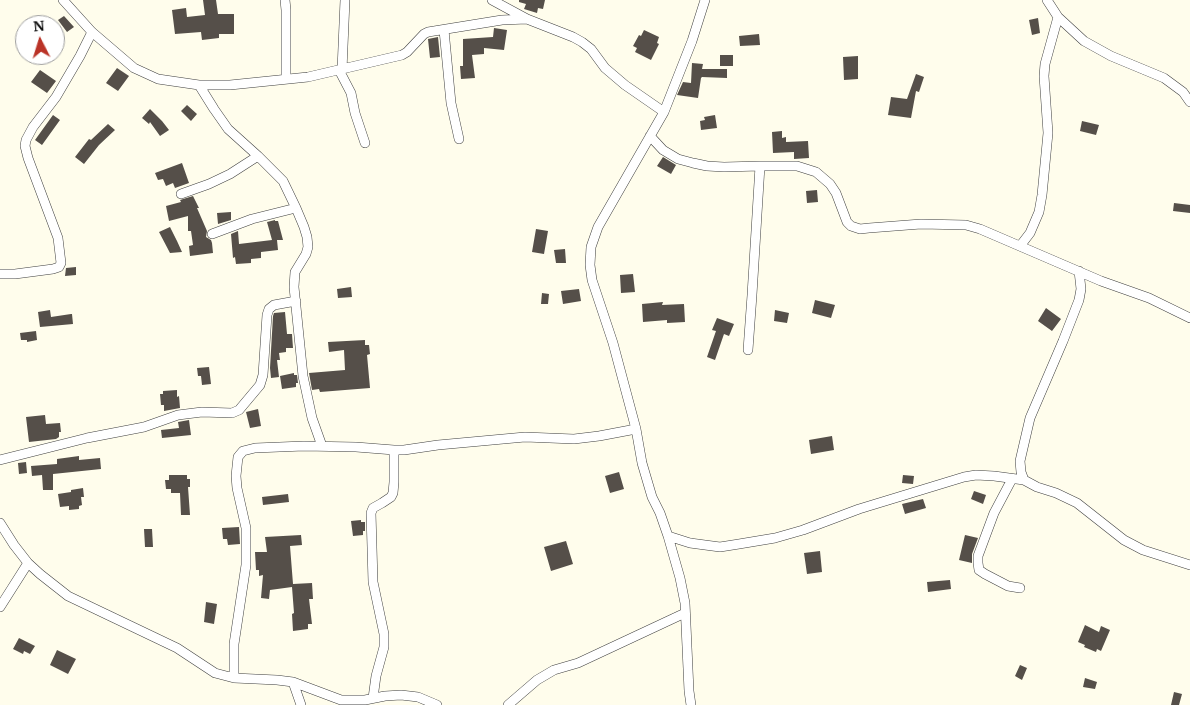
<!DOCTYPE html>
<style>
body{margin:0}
#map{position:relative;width:1190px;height:705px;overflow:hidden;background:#fffdec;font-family:Merriweather,serif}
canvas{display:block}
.north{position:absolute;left:15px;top:15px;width:50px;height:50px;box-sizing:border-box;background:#fff;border:1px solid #9e9e9e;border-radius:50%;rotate:355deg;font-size:14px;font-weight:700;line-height:20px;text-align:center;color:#0c0c0c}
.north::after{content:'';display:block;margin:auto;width:18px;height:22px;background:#ba3327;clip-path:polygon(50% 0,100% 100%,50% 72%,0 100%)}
</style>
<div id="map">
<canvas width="1190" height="705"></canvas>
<div class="north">N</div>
</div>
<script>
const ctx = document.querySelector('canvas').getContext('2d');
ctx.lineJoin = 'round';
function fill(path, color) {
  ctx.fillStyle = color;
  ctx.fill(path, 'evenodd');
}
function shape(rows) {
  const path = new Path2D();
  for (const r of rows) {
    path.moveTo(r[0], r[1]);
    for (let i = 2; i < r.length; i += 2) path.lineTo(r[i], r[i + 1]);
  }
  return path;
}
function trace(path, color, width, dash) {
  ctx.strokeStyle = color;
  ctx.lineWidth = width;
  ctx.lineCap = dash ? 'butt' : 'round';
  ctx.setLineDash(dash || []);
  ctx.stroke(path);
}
const building = shape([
 [203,0,216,0,218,14,234,14,234,34,219,34,219,38,202,40,201,32,175,34,172,10,186,8,187,17,205,15],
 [519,0,545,0,543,9,538,8,537,13,524,9,526,4,519,2],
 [64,16,74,27,67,32,58,20],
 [1038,18,1040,33,1032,35,1029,20],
 [494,28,507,30,504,50,484,48,484,54,472,55,475,78,461,79,460,66,463,66,463,39,493,37],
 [644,30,659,37,657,43,659,44,651,60,635,52,637,48,633,46,639,35,641,36],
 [759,34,760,45,740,46,739,36],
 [438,37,440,57,430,58,428,39],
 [720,55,733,55,733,66,720,66],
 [858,56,858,79,844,80,843,57],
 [692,63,703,64,702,69,727,69,727,78,702,77,701,78,698,98,677,95,683,82,691,83],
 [117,68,129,76,118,91,106,83],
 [40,70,56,81,47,93,31,82],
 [916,74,924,77,919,92,916,91,911,118,888,115,891,97,907,99],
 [187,105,197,114,191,121,181,111],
 [150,109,162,121,169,130,160,136,150,122,149,124,142,118],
 [53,115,60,120,42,145,35,140],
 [715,115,717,128,701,130,700,121,705,120,704,117],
 [1082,121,1099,125,1096,135,1080,131],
 [108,124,115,130,99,145,84,164,75,157,89,139,91,140],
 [782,131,782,138,786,137,786,142,808,141,809,158,794,159,794,152,773,153,772,132],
 [663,157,676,165,671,174,657,166],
 [182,163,189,183,175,188,173,183,166,186,163,179,158,180,155,173],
 [817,190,818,202,807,203,806,191],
 [193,196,199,208,197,208,207,231,206,237,211,240,212,243,213,253,190,256,189,246,193,245,191,231,188,231,188,216,169,221,166,206,181,202,180,200],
 [1174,203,1190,205,1190,213,1173,211],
 [231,212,231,220,218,224,217,213],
 [275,220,275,221,278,221,283,240,277,240,278,250,261,252,261,258,251,259,251,263,236,264,235,257,233,258,231,234,238,231,239,244,272,240,267,222],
 [170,227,177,241,182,252,170,253,159,232],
 [536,229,548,231,544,254,532,252],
 [565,249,566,263,556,263,554,250],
 [76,267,76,275,65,276,66,268],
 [633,274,635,292,621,293,620,275],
 [351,287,352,297,338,298,337,289],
 [579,289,581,301,563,304,561,291],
 [542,293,549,294,548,304,541,304],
 [815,300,835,305,831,318,812,313],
 [663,302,662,305,684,304,685,322,667,323,667,320,643,322,642,304],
 [1046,308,1061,319,1052,331,1038,321],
 [50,310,51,317,71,314,72,314,73,324,40,327,38,312],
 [775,310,789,313,787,323,774,321],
 [285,312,287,334,292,334,293,348,286,348,286,352,279,353,280,360,277,360,279,377,271,378,270,368,273,316,274,313],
 [717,318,734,324,729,336,724,334,715,360,707,357,716,331,712,330],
 [36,331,37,340,27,342,27,340,21,340,20,333],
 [365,340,365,345,369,345,370,354,367,355,370,388,320,392,319,389,312,390,309,373,345,370,344,350,329,352,328,342],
 [209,367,211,384,202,385,201,376,198,376,197,368],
 [294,373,294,375,297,375,298,383,296,383,296,387,282,389,280,376],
 [177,390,177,397,179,396,180,408,164,411,164,405,161,405,160,394,163,394,163,391],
 [258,409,261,426,250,428,246,412],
 [45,415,46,424,60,423,61,432,59,432,59,437,56,439,29,442,26,417],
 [189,420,191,435,162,438,161,430,179,428,178,422],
 [832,436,834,450,811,454,809,440],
 [79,456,79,460,100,458,101,469,53,474,53,490,43,490,42,475,32,476,31,466,57,464,57,459],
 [26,462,27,473,19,474,18,463],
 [619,472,624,489,610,493,605,476],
 [169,475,187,475,187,479,190,479,190,487,188,487,190,515,181,515,180,493,171,493,171,489,166,489,165,480,169,480],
 [903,475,914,476,913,484,902,483],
 [83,488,84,497,81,497,82,505,79,506,79,509,69,510,69,506,60,507,58,494,71,492,71,490],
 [974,491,986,495,983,504,971,499],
 [288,494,289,502,263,505,262,497],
 [923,499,926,508,905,514,902,504],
 [361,520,361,522,365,522,365,531,363,531,363,535,353,536,351,521],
 [239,527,240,544,228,545,227,539,223,539,222,528],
 [144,529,152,529,153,547,145,547],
 [301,535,302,545,290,546,293,584,312,583,313,599,309,599,312,624,308,624,308,629,293,631,292,614,294,613,292,587,270,590,269,599,261,598,263,575,259,576,259,570,256,570,255,552,267,552,265,537],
 [965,535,978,538,972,554,972,563,959,560],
 [566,541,573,564,551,571,544,547],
 [820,551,822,572,807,574,804,553],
 [950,580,951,589,928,592,927,582],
 [206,602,217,604,214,624,204,622],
 [1085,625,1099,632,1101,626,1110,630,1101,651,1097,649,1096,652,1084,647,1085,645,1078,642],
 [19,638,35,646,30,654,24,651,23,654,13,649],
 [57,650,76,659,68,674,50,665],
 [1020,665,1027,668,1022,680,1015,676],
 [1085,678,1097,682,1095,689,1083,687],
 [1174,692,1182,694,1179,705,1171,705]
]);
const street = shape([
 [63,0,92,32,134,68,158,79,199,85,230,85,308,77,402,55,407,52,424,34,428,32,502,20,527,19],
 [285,0,286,10,286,79],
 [492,0,527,19,573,37,582,42,591,49,605,68,625,85,664,112],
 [1047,0,1058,17,1084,41,1111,56,1164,78,1183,92,1190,102],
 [444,30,451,103,459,139],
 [339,70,351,93,355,113,365,143],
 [342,70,345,0],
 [199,85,214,109,228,129,258,156,283,181,296,208,304,227,307,237,308,247,306,254,295,272,294,287,303,376,312,418,322,446],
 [650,136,663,150,678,159,693,163,707,166,724,167,760,166,797,166,816,172,830,184,836,193,847,222,851,226,860,229,869,228,921,224,966,225,980,229,1101,281,1149,298,1190,318],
 [181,194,209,184,230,174,258,156],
 [212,234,252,219,296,208],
 [1020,246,1030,233,1039,212,1042,195,1048,133,1044,76,1045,64,1058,17],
 [1079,271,1081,289,1079,300,1063,341,1030,418,1020,461,1021,472,1024,480,1037,487,1056,493,1077,503,1124,540,1143,550,1190,565],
 [0,274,15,274,53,269,59,267,61,263,58,238,28,158,25,146,26,140,33,127,56,97,80,56,92,32],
 [748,350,752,295,760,166],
 [0,460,87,438,144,427,178,415,202,412,232,413,239,410,260,385,263,375,267,315,269,309,274,305,296,301],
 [1012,479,994,513,978,556,978,563,979,570,985,574,1008,586,1020,588],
 [0,523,14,545,28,563,40,574,68,596,177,648,215,673,234,678,277,680,293,682,341,700,365,700,385,696,401,695,418,697,437,705],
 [668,536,690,543,720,547,739,544,775,538,803,530,859,509,964,477,976,475,994,476,1024,480],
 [0,607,28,563],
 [234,678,234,644,246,565,246,528,237,488,236,476,238,457,243,451,255,448,304,446,356,447,394,450,404,450,438,445,525,437,574,439,599,436,636,429],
 [293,682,301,705],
 [373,698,376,676,384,647,384,634,373,582,371,513,373,508,382,503,391,497,393,493,394,482,394,450],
 [508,705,537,680,554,670,578,663,685,613],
 [691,705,689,691,685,603,680,578,668,536,660,513,652,497,642,463,636,429,613,343,592,280,590,265,591,247,598,227,664,112,692,41,705,0]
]);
fill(building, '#554f49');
trace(street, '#3f3f3f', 10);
trace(street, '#fff', 9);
</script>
